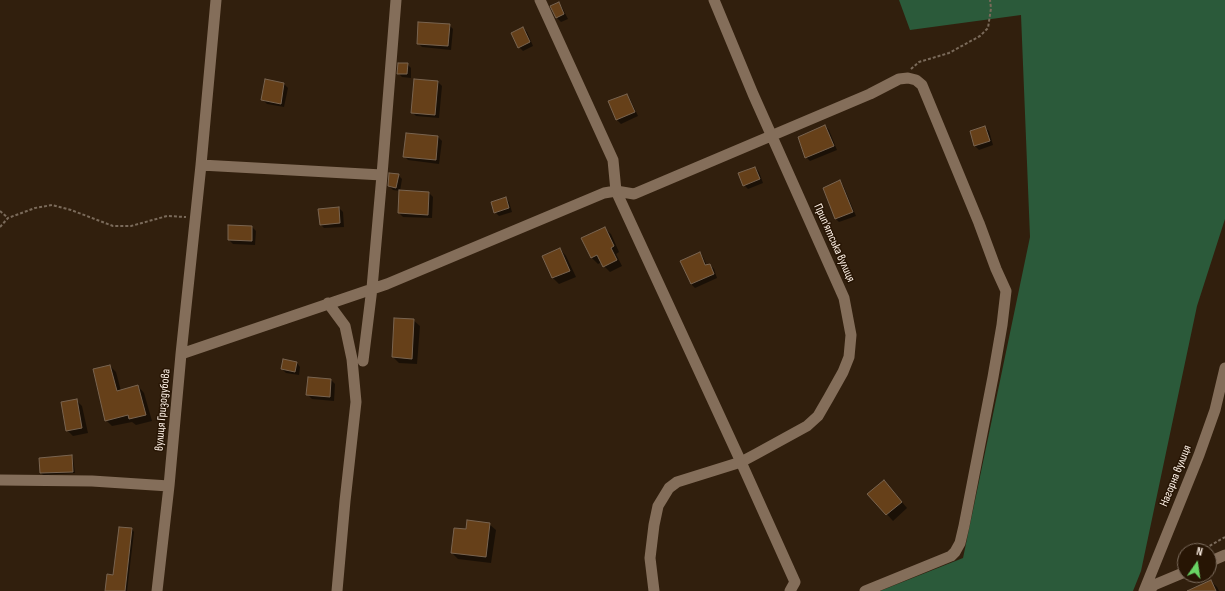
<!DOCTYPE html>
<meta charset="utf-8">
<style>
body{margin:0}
#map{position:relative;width:1225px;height:591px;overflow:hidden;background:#311f0d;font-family:"Sofia Sans Condensed",sans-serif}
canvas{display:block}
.north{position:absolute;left:1177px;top:543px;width:40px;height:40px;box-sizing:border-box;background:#271504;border:1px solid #7d6d5e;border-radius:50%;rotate:13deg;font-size:11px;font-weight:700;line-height:16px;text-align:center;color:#fdf0e5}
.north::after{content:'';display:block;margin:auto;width:14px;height:18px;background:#69d464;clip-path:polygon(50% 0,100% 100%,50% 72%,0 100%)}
</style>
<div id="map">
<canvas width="1225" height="591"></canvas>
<div class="north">N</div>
</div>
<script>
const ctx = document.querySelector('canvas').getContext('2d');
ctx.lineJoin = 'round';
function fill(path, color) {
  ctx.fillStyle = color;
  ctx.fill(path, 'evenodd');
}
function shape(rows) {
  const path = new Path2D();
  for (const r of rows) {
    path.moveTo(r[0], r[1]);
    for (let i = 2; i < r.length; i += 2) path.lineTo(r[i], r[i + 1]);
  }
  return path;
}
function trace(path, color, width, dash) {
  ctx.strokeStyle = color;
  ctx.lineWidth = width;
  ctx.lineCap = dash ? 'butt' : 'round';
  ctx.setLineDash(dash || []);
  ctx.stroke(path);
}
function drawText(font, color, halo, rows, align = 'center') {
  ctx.font = font + ' "Sofia Sans Condensed",sans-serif';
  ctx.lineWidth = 3;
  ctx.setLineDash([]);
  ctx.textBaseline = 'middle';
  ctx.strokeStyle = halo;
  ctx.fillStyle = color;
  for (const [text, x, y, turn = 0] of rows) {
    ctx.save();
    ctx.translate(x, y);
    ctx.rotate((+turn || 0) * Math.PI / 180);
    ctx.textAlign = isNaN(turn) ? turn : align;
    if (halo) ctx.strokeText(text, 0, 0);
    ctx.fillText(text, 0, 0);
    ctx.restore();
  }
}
const forest = shape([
 [899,0,1225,0,1225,219,1197,306,1141,571,1133,591,880,591,963,558,1030,237,1021,15,910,30]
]);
const shadow = shape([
 [558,3,562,7,568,19,561,22,557,18,552,6],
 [449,25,453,29,451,50,422,47,418,43],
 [523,28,527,32,533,46,523,51,519,47],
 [407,64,411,68,411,78,402,77,398,73],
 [438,82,442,86,439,118,416,116,412,112],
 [284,84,288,88,284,107,267,104,263,100],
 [626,95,630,99,638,116,621,124,617,120,610,102],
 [825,126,829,130,837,150,810,161,806,157],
 [985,128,989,131,993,145,979,150,975,146],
 [438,137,442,141,439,164,408,160,404,156],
 [755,168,759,172,763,183,748,189,744,185],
 [398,175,402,179,400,191,393,190,389,186],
 [839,181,843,185,856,216,839,222,835,218],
 [429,193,433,197,432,218,403,217,399,213],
 [505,198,509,202,512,212,499,216,495,212],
 [339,208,343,212,344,227,324,228,320,224],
 [229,227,252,227,256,231,255,245,233,244,229,240],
 [604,228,611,234,619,252,616,254,622,266,610,272,604,266,602,262,598,264,592,258],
 [560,249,566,256,576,277,559,284,553,278,544,257],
 [700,253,703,257,707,266,710,265,714,269,717,278,695,288,691,284],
 [413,320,420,326,417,364,399,363,393,357],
 [297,363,300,367,299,375,286,373,282,369],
 [110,366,116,372,121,391,138,386,144,393,152,421,136,425,132,422,112,426,106,420],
 [331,380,335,384,334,401,312,399,308,395],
 [76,400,82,406,88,433,73,436,67,430],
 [72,456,73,458,75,473,43,475,41,473,40,459],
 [890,488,907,508,893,521,869,494],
 [489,524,496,530,491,563,458,559,452,553,467,530],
 [132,529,134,532,127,591,106,591,114,577],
 [1211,581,1217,587,1219,591,1199,591]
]);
const building = shape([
 [559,2,564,14,556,18,550,6,559,2],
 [418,22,450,24,448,46,417,44,418,22],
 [523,27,530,42,518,48,511,33,523,27],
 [398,63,408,63,407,74,397,74,398,63],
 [265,79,284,83,281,104,261,100,265,79],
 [414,79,438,81,435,115,411,113,414,79],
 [627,94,635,112,616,120,608,101,627,94],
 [825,125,834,146,805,158,798,137,825,125],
 [985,126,990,141,974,146,970,131,985,126],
 [406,133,438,136,436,160,403,157,406,133],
 [755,167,760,179,743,186,738,173,755,167],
 [389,173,399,174,396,188,388,186,389,173],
 [840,180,853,212,835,219,823,188,840,180],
 [399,190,429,192,428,215,398,213,399,190],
 [506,197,509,208,494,213,491,202,506,197],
 [339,207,340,223,320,225,318,209,339,207],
 [228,225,252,226,252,241,228,240,228,225],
 [605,227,614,246,611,248,617,260,603,267,597,255,591,258,581,238,605,227],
 [560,248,570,271,552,278,542,256,560,248],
 [700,252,705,265,710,264,714,274,691,284,680,261,700,252],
 [394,318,414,319,412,359,392,357,394,318],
 [283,359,297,362,295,372,281,369,283,359],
 [110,365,117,391,138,385,146,415,129,419,128,415,105,421,93,369,110,365],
 [308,377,331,379,330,397,306,395,308,377],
 [77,399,82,428,66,431,61,402,77,399],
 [72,455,73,472,40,473,39,458,72,455],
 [884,480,902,502,886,515,867,494,884,480],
 [467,520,490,523,486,557,451,553,454,528,466,529,467,520],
 [119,527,132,528,125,591,105,591,107,574,113,575,119,527],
 [1211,580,1216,591,1187,591,1211,580]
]);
const path = shape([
 [911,69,919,62,949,53,980,36,988,28,991,8,990,0],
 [0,211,8,218],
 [0,227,8,218,35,208,52,205,71,210,113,226,131,226,167,216,186,217],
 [1201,551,1225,537]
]);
const minor = shape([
 [540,0,613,160,616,191,741,462,795,582,790,591],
 [201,165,382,175],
 [328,303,345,326,352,359,356,402,345,501,337,591],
 [181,354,387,284,604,193,616,191,634,194,870,94,899,79,908,78,916,80,922,85,979,223,996,269,1006,291,1002,325,993,377,964,526,960,543,955,552,951,556,865,591],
 [363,361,372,288,382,175,396,0],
 [0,480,92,481,169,486],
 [1209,562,1225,555],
 [157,591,169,486,181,354,201,165,216,0],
 [654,591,650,558,654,525,658,506,669,488,677,482,741,462,756,454,807,426,818,416,829,397,843,372,849,357,851,335,844,298,753,94,714,0],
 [1144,591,1199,455,1215,410,1225,368],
 [1149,591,1154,585,1185,572]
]);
const streetNames = [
 ["Прип’ятська вулиця",834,243,66],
 ["вулиця Гризодубова",163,410,-85],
 ["Нагорна вулиця",1176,476,-68]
];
fill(forest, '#2b5a3a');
fill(shadow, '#0007');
fill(building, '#664019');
trace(building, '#796450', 1);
trace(path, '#7a6a5a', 2, [3, 2]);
trace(minor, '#846e5a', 11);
drawText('12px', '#fdf0e5', '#271504', streetNames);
</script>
